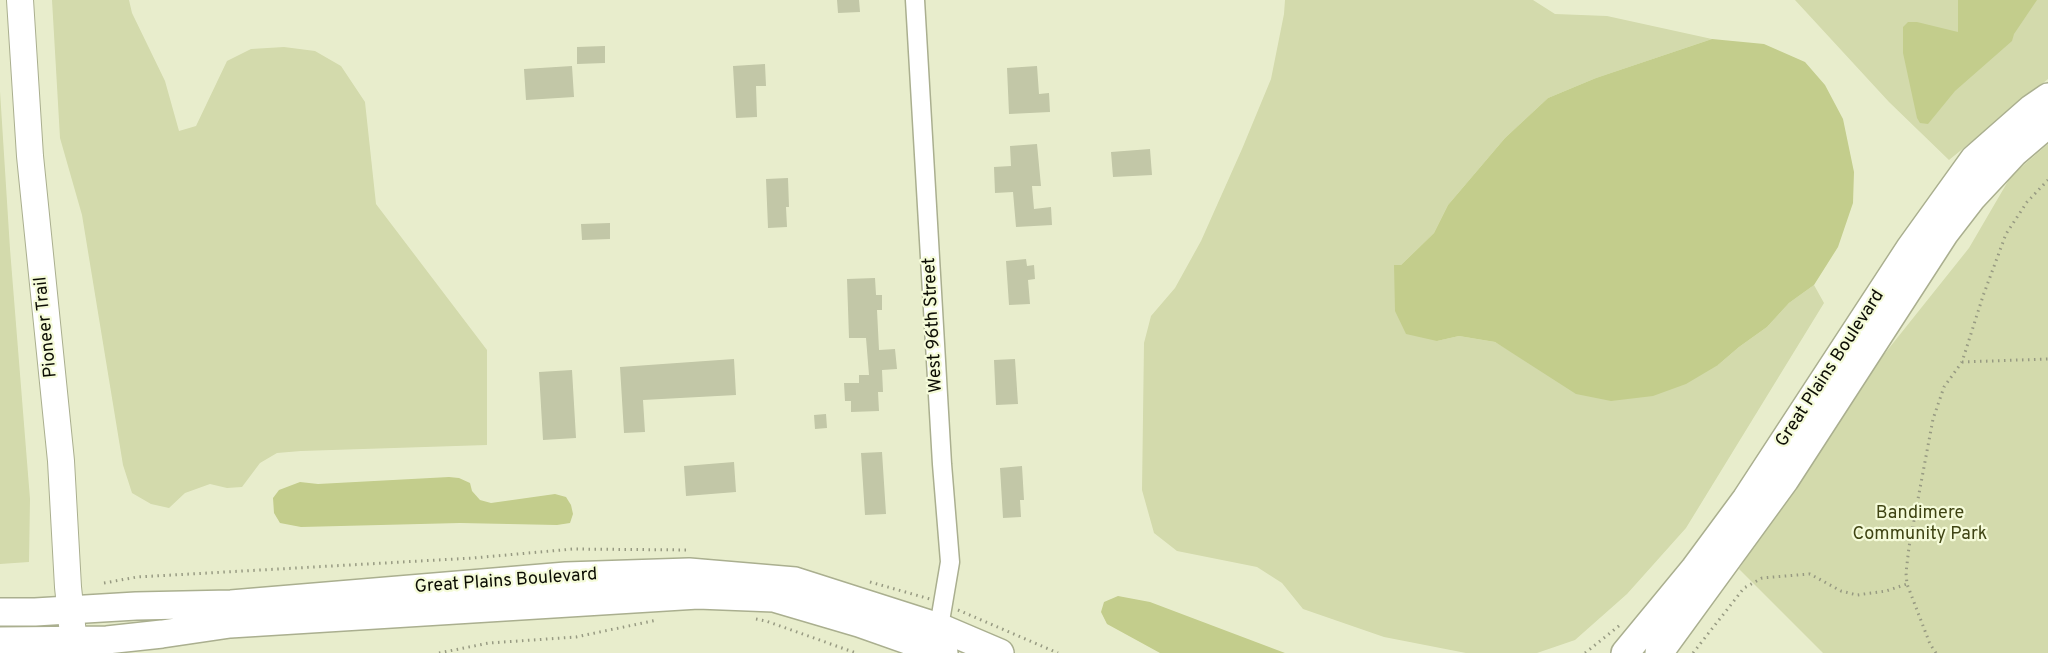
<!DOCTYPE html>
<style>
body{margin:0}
canvas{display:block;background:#e8edcc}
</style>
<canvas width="2048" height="653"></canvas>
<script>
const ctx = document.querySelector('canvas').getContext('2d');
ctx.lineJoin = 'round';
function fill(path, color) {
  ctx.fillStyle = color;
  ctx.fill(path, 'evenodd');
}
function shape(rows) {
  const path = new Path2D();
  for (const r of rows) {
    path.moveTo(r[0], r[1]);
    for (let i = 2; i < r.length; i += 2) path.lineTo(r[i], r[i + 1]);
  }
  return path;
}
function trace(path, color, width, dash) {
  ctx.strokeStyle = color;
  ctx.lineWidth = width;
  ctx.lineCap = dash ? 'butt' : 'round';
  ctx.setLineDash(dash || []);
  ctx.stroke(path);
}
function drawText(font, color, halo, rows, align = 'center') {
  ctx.font = font + ' Overpass,sans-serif';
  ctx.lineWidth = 4.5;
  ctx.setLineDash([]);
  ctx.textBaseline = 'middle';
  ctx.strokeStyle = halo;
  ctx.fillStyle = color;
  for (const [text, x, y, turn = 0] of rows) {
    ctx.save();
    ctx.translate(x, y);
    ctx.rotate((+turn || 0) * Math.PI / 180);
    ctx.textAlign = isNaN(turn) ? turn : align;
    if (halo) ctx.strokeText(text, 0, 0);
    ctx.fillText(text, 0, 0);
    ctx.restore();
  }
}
const green = shape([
 [52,0,129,0,132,13,165,81,179,131,196,126,227,61,251,49,284,47,315,51,341,66,365,102,376,204,487,350,487,445,301,451,277,453,260,463,242,487,227,488,210,484,185,493,169,508,151,504,132,493,123,465,82,215,60,138],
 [1285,0,1533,0,1555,14,1607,16,1712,39,1596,78,1548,98,1505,138,1448,205,1434,233,1401,265,1395,265,1437,341,1459,336,1495,342,1520,357,1718,365,1739,347,1767,327,1789,303,1814,285,1824,303,1686,528,1627,594,1575,640,1537,653,1466,653,1384,637,1303,609,1282,583,1257,567,1177,551,1154,533,1142,490,1144,343,1151,316,1175,288,1201,241,1242,149,1271,79,1284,14],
 [1795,0,2048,0,2048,79,1949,160,1889,102],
 [0,91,10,249,30,499,29,562,0,564],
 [2048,144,2048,653,1823,653,1739,569,1870,372,1969,248,2011,176]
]);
const water = shape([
 [1958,0,2037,0,2014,34,2012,41,1955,91,1928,124,1920,123,1917,118,1903,53,1903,27,1908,22,1917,22,1958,32],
 [1712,39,1764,44,1805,62,1825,85,1843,119,1854,172,1853,203,1838,247,1814,285,1789,303,1767,327,1739,347,1718,365,1686,384,1653,396,1611,401,1576,394,1495,342,1459,336,1437,341,1406,334,1395,311,1394,265,1401,265,1434,233,1448,205,1505,138,1548,98,1596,78],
 [449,477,459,478,470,483,472,491,480,500,491,503,555,494,566,497,571,505,573,514,570,523,557,525,460,523,301,527,280,523,274,513,273,498,279,490,300,482,318,484],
 [1118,596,1150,602,1285,653,1160,653,1107,624,1101,612,1104,602]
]);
const building = shape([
 [837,0,859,0,860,12,838,13],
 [605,46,605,63,577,64,577,47],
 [765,64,766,86,756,86,757,117,736,118,733,66],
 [572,66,574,97,526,100,524,69],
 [1037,66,1039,94,1049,93,1050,112,1009,114,1007,68],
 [1037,144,1041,186,1032,186,1034,209,1051,207,1052,225,1016,227,1013,192,995,193,994,167,1011,166,1010,146],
 [1150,149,1152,175,1113,177,1111,152],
 [788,178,789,207,786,207,787,227,768,228,766,179],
 [610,223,610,239,582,240,581,224],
 [1026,259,1027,266,1034,265,1035,279,1028,280,1030,304,1009,305,1006,261],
 [875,278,876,295,882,295,882,310,877,310,879,350,895,349,897,369,882,370,883,392,878,392,879,411,851,412,851,401,845,401,844,383,859,383,859,375,869,375,866,338,849,338,847,279],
 [734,359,736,395,643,400,645,432,624,433,620,367],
 [1015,359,1018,404,996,405,994,360],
 [572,370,576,438,543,440,539,372],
 [826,414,827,428,815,429,814,415],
 [882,452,886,514,865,515,861,453],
 [734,462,736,492,686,496,684,466],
 [1022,466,1024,500,1020,500,1021,517,1003,518,1000,468]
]);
const path = shape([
 [1962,362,2048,359],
 [870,582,930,599],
 [104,583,137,577,473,558,573,549,689,550],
 [958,610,1058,653],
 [756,619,766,621,856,653],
 [439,653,489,643,576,637,657,620],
 [1585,653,1620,625],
 [1693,653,1744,588,1762,578,1810,574,1841,591,1857,595,1886,591,1907,584],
 [1936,653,1930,644,1907,584,1906,573,1909,547,1933,419,1944,387,1962,362,1983,296,2006,234,2027,202,2048,180]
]);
const minor = shape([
 [915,0,942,464,950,562,939,627,934,637]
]);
const secondary = shape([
 [20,0,30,156,61,461,68,587,75,653]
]);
const primary = shape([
 [0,612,35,612,136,606,231,604,566,576,689,572,795,581,939,627,1000,653],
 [0,641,107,640,162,634,230,624,698,595,774,598,859,623,944,653],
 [1625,653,1695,568,1746,499,1910,248,1974,159,2032,108,2048,97],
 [1659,653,1785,480,1945,233,1972,198,2014,153,2048,124]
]);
const streetNames = [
 ["West 96th Street",934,325,-93],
 ["Pioneer Trail",47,327,-96],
 ["Great Plains Boulevard",1831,369,-57],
 ["Great Plains Boulevard",506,582,-4]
];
const parkNames = [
 ["Bandimere",1920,514],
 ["Community Park",1920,535]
];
fill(green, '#d3daac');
fill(water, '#c3cd8c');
fill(building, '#c2c7a7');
trace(minor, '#aaaf8f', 21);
trace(secondary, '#aaaf8f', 28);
trace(primary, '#aaaf8f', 30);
trace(path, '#979a82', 3, [1.5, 4.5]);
trace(minor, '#fff', 18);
trace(secondary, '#fff', 26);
trace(primary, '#fff', 27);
drawText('18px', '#0c0d04', '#f5fbd9', streetNames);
drawText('18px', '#3f4413', '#f5fbd9', parkNames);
</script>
